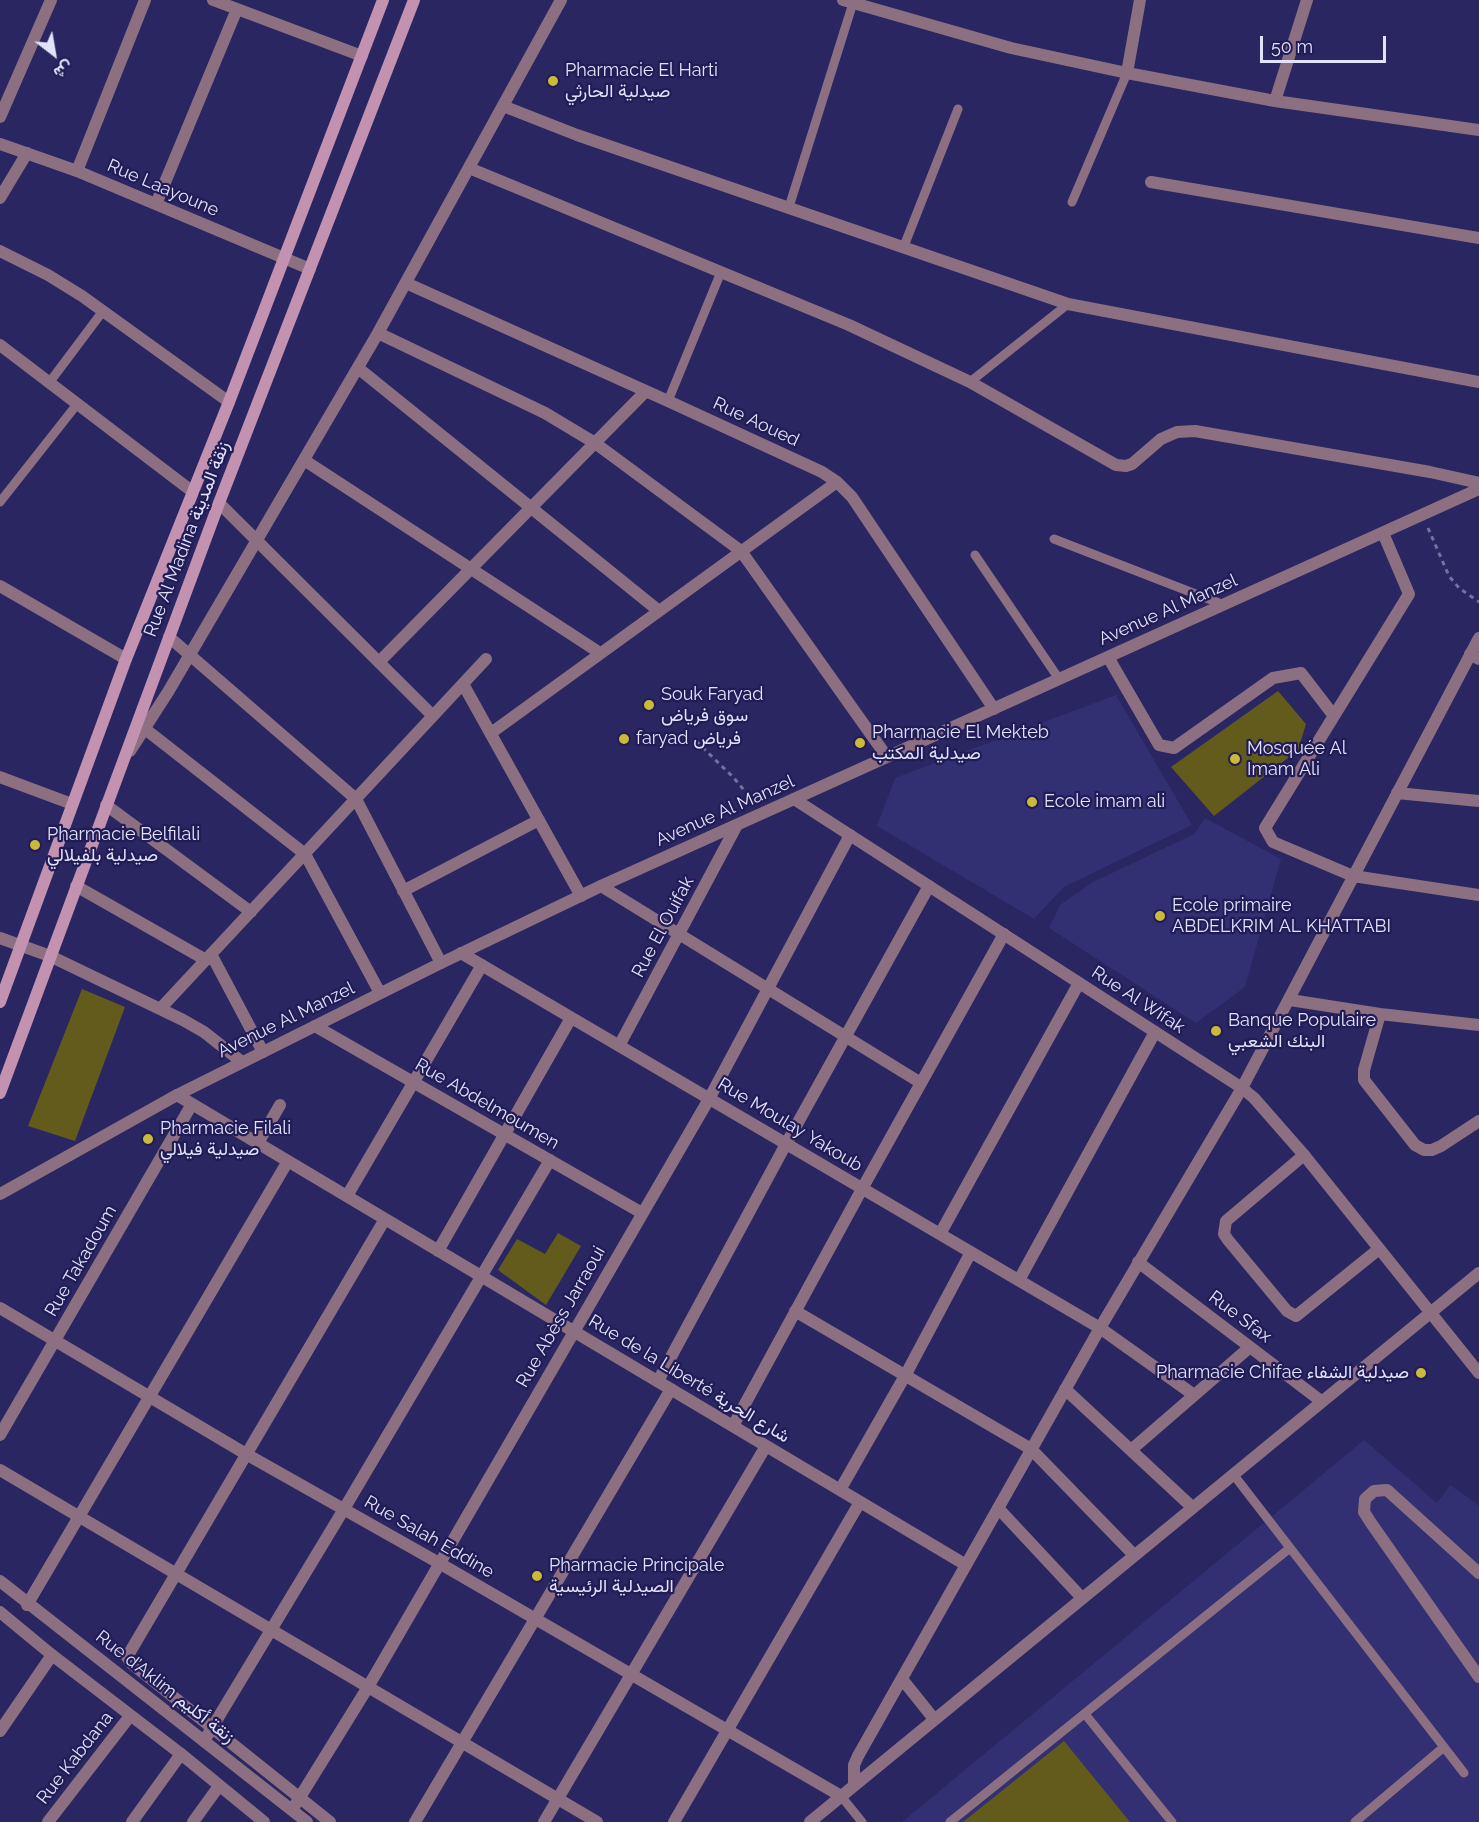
<!DOCTYPE html>
<meta charset="utf-8">
<style>
body{margin:0}
#map{position:relative;width:1479px;height:1822px;overflow:hidden;background:#2a2662;font-family:Raleway,Vazirmatn,sans-serif}
canvas{display:block}
.north{position:absolute;left:24px;top:24px;width:60px;height:60px;-webkit-text-stroke:4px #211b56;paint-order:stroke;rotate:149deg;font-size:16px;font-weight:700;line-height:24px;text-align:center;color:#e1e3fa}
.north::after{content:'';display:block;margin:auto;width:21px;height:27px;background:#e1e3fa;clip-path:polygon(50% 0,100% 100%,50% 72%,0 100%)}
.scale{position:absolute;left:1260px;top:36px;width:126px;height:27px;box-sizing:border-box;border:3px solid #e1e3fa;border-top:0;padding-left:8px;font-size:18px;line-height:21px;white-space:nowrap;color:#e1e3fa;-webkit-text-stroke:4px #211b56;paint-order:stroke}
</style>
<div id="map">
<canvas width="1479" height="1822"></canvas>
<div class="north">ش</div>
<div class="scale">50 m</div>
</div>
<script>
const ctx = document.querySelector('canvas').getContext('2d');
ctx.lineJoin = 'round';
function fill(path, color) {
  ctx.fillStyle = color;
  ctx.fill(path, 'evenodd');
}
function shape(rows) {
  const path = new Path2D();
  for (const r of rows) {
    path.moveTo(r[0], r[1]);
    for (let i = 2; i < r.length; i += 2) path.lineTo(r[i], r[i + 1]);
  }
  return path;
}
function trace(path, color, width, dash) {
  ctx.strokeStyle = color;
  ctx.lineWidth = width;
  ctx.lineCap = dash ? 'butt' : 'round';
  ctx.setLineDash(dash || []);
  ctx.stroke(path);
}
function drawText(font, color, halo, rows, align = 'center') {
  ctx.font = font + ' Raleway,Vazirmatn,sans-serif';
  ctx.lineWidth = 4.5;
  ctx.setLineDash([]);
  ctx.textBaseline = 'middle';
  ctx.strokeStyle = halo;
  ctx.fillStyle = color;
  for (const [text, x, y, turn = 0] of rows) {
    ctx.save();
    ctx.translate(x, y);
    ctx.rotate((+turn || 0) * Math.PI / 180);
    ctx.textAlign = isNaN(turn) ? turn : align;
    if (halo) ctx.strokeText(text, 0, 0);
    ctx.fillText(text, 0, 0);
    ctx.restore();
  }
}
const built = shape([
 [1116,695,1192,825,1064,887,1034,919,877,826,895,778],
 [1205,818,1281,859,1245,987,1196,1023,1049,928,1060,905,1091,883,1194,834],
 [1364,1440,1437,1503,1450,1485,1479,1505,1479,1822,902,1822]
]);
const building = shape([
 [1278,691,1306,724,1298,750,1214,816,1171,767],
 [82,989,125,1007,75,1141,28,1126],
 [558,1233,581,1246,546,1305,498,1270,517,1239,545,1254],
 [1064,1741,1130,1822,963,1822]
]);
const path = shape([
 [1428,528,1449,576,1459,588,1479,602],
 [696,741,733,777,754,802]
]);
const service = shape([
 [1072,202,1127,73],
 [789,207,853,3],
 [904,246,958,109],
 [970,382,1068,304],
 [49,383,103,311],
 [668,401,721,272],
 [0,502,78,403],
 [1054,539,1224,605],
 [975,555,1059,679],
 [1233,1474,1464,1773],
 [1085,1714,1172,1822],
 [841,1796,862,1822],
 [950,1822,1290,1548],
 [1355,1822,1444,1747]
]);
const minor = shape([
 [213,0,362,56],
 [843,0,1011,48,1127,73,1275,101,1479,130],
 [1127,73,1140,0],
 [1275,101,1307,0],
 [503,106,577,135,1068,304,1479,382],
 [0,117,51,0],
 [0,144,77,171,310,269],
 [469,168,849,325,970,382,1116,465,1126,466,1132,464,1161,439,1177,432,1195,431,1430,472,1479,483],
 [77,171,145,0],
 [1151,182,1479,238],
 [0,198,27,153],
 [156,204,237,9],
 [0,251,48,275,82,296,229,402],
 [406,283,668,401,822,472,837,482,852,497,994,709],
 [378,333,545,413,595,443,741,551,887,757],
 [0,345,193,492],
 [358,368,659,611],
 [304,460,600,653],
 [219,503,433,716],
 [1383,533,1409,594,1265,828,1273,842,1353,876,1479,895],
 [0,586,126,659],
 [169,637,356,799,441,963],
 [1470,654,1479,659],
 [1108,657,1159,745,1174,748,1273,678,1301,673,1334,716],
 [379,662,646,391],
 [463,684,581,896],
 [140,725,305,854,380,993],
 [491,733,837,482],
 [130,751,168,692,378,333,561,0],
 [0,777,72,804],
 [1397,793,1479,801],
 [794,799,1479,489],
 [106,805,251,912],
 [76,886,206,960],
 [601,886,921,1083],
 [403,891,539,820],
 [0,938,50,956,183,1020,204,1032,242,1062],
 [461,953,1100,1328,1194,1395],
 [211,954,263,1052],
 [1290,1000,1380,1014,1479,1025],
 [160,1009,486,659],
 [1380,1014,1364,1070,1364,1080,1415,1145,1424,1150,1432,1150,1441,1146,1479,1121],
 [315,1026,642,1213],
 [619,1046,737,825],
 [177,1095,966,1565],
 [258,1143,280,1105],
 [1304,1155,1226,1221,1224,1234,1228,1240,1287,1311,1296,1316,1379,1249],
 [347,1196,482,965],
 [940,1234,1079,983],
 [438,1251,571,1018],
 [1138,1262,1321,1401],
 [1019,1280,1155,1032],
 [0,1308,246,1454,439,1563,841,1796],
 [795,1311,1031,1449,1134,1555],
 [658,1381,786,1144,929,886],
 [1065,1389,1192,1507],
 [733,1426,862,1189,1004,934],
 [0,1435,192,1104],
 [1131,1450,1250,1347],
 [0,1470,597,1822],
 [840,1490,906,1374,971,1252],
 [998,1508,1082,1598],
 [1479,1573,1387,1490,1374,1491,1365,1499,1364,1512,1371,1523,1479,1677],
 [27,1605,288,1161],
 [902,1679,934,1719],
 [0,1731,52,1655],
 [204,1741,344,1509,550,1160],
 [854,1786,854,1765,858,1756,1100,1328,1242,1088],
 [292,1810,368,1687,709,1099,850,835],
 [48,1822,130,1716],
 [132,1822,181,1754],
 [193,1822,219,1786],
 [330,1822,131,1663,127,1657,385,1219],
 [415,1822,671,1389],
 [544,1822,766,1446],
 [674,1822,860,1502],
 [810,1822,1479,1273]
]);
const tertiary = shape([
 [1242,1088,1479,638],
 [0,1194,177,1095,441,963,601,886,794,799,1242,1088,1254,1098,1304,1155,1479,1373],
 [0,1581,307,1822],
 [0,1612,52,1655,181,1754,264,1822]
]);
const secondary = shape([
 [0,1002,126,659,229,402,383,0],
 [0,1093,219,503,414,0]
]);
const markers = [
 [553,81,6,"#cbb939"],
 [649,705,6,"#cbb939"],
 [624,739,6,"#cbb939"],
 [860,743,6,"#cbb939"],
 [1235,759,6,"#cbb939"],
 [1032,802,6,"#cbb939"],
 [35,845,6,"#cbb939"],
 [1160,916,6,"#cbb939"],
 [1216,1031,6,"#cbb939"],
 [148,1139,6,"#cbb939"],
 [1421,1373,6,"#cbb939"],
 [537,1576,6,"#cbb939"]
];
const poiNames = [
 ["Pharmacie El Harti",565,71],
 ["صيدلية الحارثي",565,92],
 ["Souk Faryad",661,695],
 ["سوق فرياض",661,716],
 ["Pharmacie El Mekteb",872,733],
 ["صيدلية المكتب",872,754],
 ["faryad فرياض",636,739],
 ["Mosquée Al",1247,749],
 ["Imam Ali",1247,770],
 ["Ecole imam ali",1044,802],
 ["Pharmacie Belfilali",47,835],
 ["صيدلية بلفيلالي",47,856],
 ["Ecole primaire",1172,906],
 ["ABDELKRIM AL KHATTABI",1172,927],
 ["Banque Populaire",1228,1021],
 ["البنك الشعبي",1228,1042],
 ["Pharmacie Filali",160,1129],
 ["صيدلية فيلالي",160,1150],
 ["Pharmacie Chifae صيدلية الشفاء",1409,1373,"right"],
 ["Pharmacie Principale",549,1566],
 ["الصيدلية الرئيسية",549,1587]
];
const streetNames = [
 ["Rue Laayoune",163,188,23],
 ["Rue Aoued",756,422,25],
 ["Rue Al Madina زنقة المدينة",187,539,-69],
 ["Avenue Al Manzel",1168,610,-24],
 ["Avenue Al Manzel",725,811,-24],
 ["Rue El Ouifak",663,927,-62],
 ["Rue Al Wifak",1138,1000,33],
 ["Avenue Al Manzel",286,1020,-26],
 ["Rue Abdelmoumen",487,1104,30],
 ["Rue Moulay Yakoub",790,1125,31],
 ["Rue Takadoum",81,1261,-60],
 ["Rue Abèss Jarraoui",561,1317,-60],
 ["Rue Sfax",1240,1317,37],
 ["Rue de la Liberté شارع الحرية",689,1379,31],
 ["Rue Salah Eddine",429,1537,30],
 ["Rue d’Aklim زنقة أكليم",165,1687,38],
 ["Rue Kabdana",75,1758,-52]
];
fill(built, '#322f72');
fill(building, '#635b1c');
trace(path, '#73729f', 3, [4.5, 4.5]);
trace(service, '#8d6f82', 9);
trace(minor, '#8d6f82', 12);
trace(tertiary, '#8d6f82', 12);
trace(secondary, '#c292b0', 12);
for (const [x, y, r, color] of markers) {
  const dot = new Path2D();
  dot.arc(x, y, r, 0, 2 * Math.PI);
  ctx.fillStyle = color;
  ctx.fill(dot);
  trace(dot, '#211b56', 2);
}
drawText('18px', '#e1e3fa', '#211b56', poiNames, 'left');
drawText('18px', '#e1e3fa', '#211b56', streetNames);
</script>
